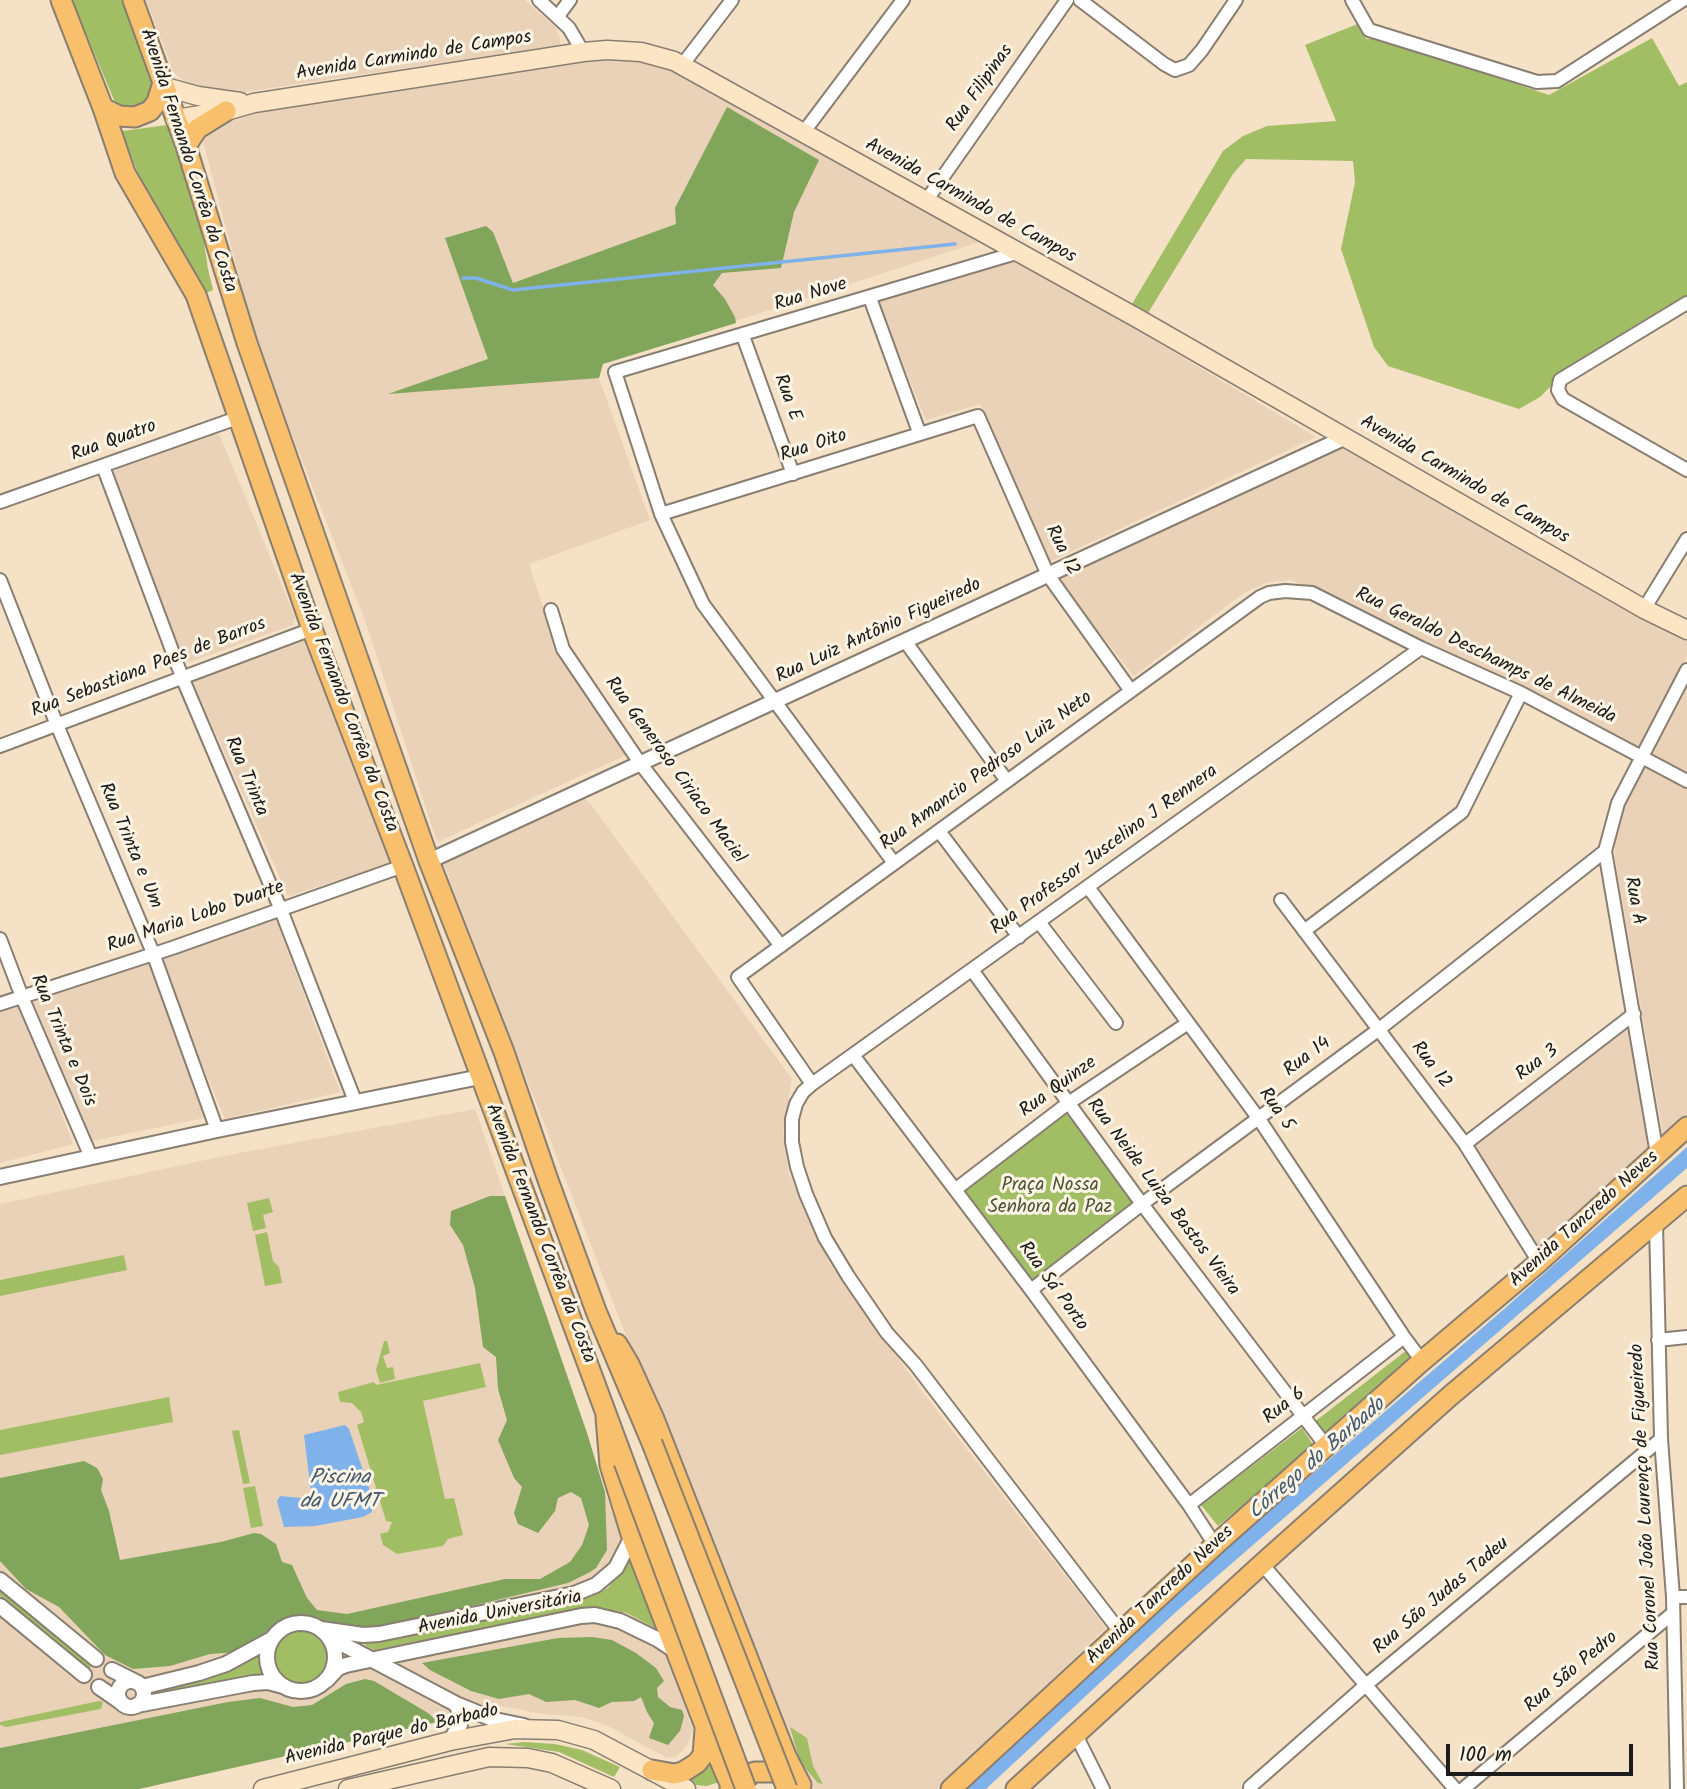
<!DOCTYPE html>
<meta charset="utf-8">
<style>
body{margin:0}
#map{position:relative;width:1687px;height:1789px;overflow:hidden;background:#f5e1c6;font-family:Kalam,sans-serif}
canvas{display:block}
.scale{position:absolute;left:1446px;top:1744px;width:187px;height:32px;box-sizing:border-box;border:4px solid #1c1c1c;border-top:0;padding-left:9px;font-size:21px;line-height:24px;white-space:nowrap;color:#1c1c1c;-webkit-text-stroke:5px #fcf5e5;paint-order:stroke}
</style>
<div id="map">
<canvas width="1687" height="1789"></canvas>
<div class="scale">100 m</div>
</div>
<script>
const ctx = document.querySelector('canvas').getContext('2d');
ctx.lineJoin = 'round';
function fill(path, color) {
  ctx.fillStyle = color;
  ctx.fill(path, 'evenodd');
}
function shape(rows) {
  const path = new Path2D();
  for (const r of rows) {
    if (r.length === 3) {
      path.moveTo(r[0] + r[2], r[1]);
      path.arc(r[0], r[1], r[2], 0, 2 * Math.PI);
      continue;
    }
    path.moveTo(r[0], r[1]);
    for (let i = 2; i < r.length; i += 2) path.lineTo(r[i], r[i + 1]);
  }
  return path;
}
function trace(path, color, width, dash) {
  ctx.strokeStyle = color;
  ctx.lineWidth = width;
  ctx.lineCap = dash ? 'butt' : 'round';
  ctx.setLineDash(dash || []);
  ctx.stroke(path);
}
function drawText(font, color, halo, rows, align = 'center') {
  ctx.font = font + ' Kalam,sans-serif';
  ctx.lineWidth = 6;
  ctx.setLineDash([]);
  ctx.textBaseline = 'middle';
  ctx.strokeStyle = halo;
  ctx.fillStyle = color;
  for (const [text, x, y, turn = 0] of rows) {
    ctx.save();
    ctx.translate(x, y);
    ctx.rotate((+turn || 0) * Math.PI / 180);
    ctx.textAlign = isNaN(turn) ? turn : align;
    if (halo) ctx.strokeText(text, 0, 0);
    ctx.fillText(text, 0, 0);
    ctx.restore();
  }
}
const built = shape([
 [146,0,525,0,555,27,560,37,560,45,224,95,191,87,174,73],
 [623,57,684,74,979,242,603,364,599,378,650,520,529,564,558,654,626,755,437,842,366,623,258,348,202,138,208,126,247,111,543,65],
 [1016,258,1316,437,1049,562,980,404,926,420,877,300],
 [214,432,220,436,295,617,293,625,190,662,183,661,113,473,120,465],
 [1344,443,1687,636,1687,656,1638,749,1319,591,1291,580,1269,582,1245,592,1134,676,1054,576],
 [310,639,396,862,288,896,193,682],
 [1687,683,1687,773,1649,752],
 [1647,765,1687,788,1687,1119,1664,1140,1615,859,1615,833,1627,796],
 [581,796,590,803,792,1079,783,1131,789,1174,829,1263,924,1394,1106,1628,937,1789,814,1789,799,1768,616,1310,443,862],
 [275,917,340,1092,225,1119,157,957],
 [149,957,209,1117,92,1141,31,997],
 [19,999,73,1144,0,1163,0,1006],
 [1631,1024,1652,1151,1542,1251,1471,1146],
 [475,1109,587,1433,605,1492,693,1730,686,1747,676,1757,667,1758,608,1726,582,1717,543,1714,502,1706,139,1789,0,1789,0,1204,229,1155]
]);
const green = shape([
 [72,0,123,0,156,84,143,109,121,108,114,100],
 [1360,23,1366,39,1380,39,1549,95,1652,38,1679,86,1687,82,1687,302,1557,380,1540,397,1519,409,1388,366,1374,347,1341,249,1355,182,1353,161,1246,159,1233,174,1148,313,1132,304,1223,151,1243,136,1267,126,1336,121,1305,45],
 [175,124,199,211,208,269,213,290,204,294,143,187,122,131],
 [1068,1112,1138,1205,1032,1284,962,1191],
 [269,1198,273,1212,263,1215,266,1228,253,1231,247,1203],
 [267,1232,273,1261,279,1267,282,1283,265,1286,255,1235],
 [124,1255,127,1270,0,1296,0,1280],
 [384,1341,387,1341,390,1353,383,1356,387,1368,393,1367,395,1379,380,1383,376,1370],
 [1407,1350,1415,1361,1326,1442,1313,1423],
 [480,1363,486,1387,423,1401,445,1499,454,1498,463,1535,448,1539,443,1546,397,1554,383,1545,380,1534,388,1532,392,1522,386,1521,357,1425,364,1422,361,1412,352,1403,340,1402,338,1392,374,1382,376,1385],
 [169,1397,173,1422,0,1455,0,1430],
 [1302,1428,1314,1446,1218,1526,1201,1505],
 [239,1430,250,1483,243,1484,232,1431],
 [255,1486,263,1526,251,1528,243,1488],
 [631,1559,668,1635,627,1613,605,1609,577,1610,374,1650,366,1646,363,1639,379,1640,591,1597,608,1588],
 [0,1585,94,1662,89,1669,0,1596],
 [301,1656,27],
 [260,1653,260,1661,265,1677,152,1699,149,1695,149,1691],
 [99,1701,103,1702,101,1709,6,1727,0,1725,0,1722],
 [790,1727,807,1738,813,1766,823,1784,818,1783,800,1762],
 [524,1742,555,1744,582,1750,620,1767,614,1777,559,1752,505,1744],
 [709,1749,719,1782,707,1786,684,1784]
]);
const forest = shape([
 [727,107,819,160,794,212,781,268,722,273,713,285,725,299,735,317,736,323,603,364,599,378,388,394,488,359,445,238,486,226,493,232,513,283,676,224,675,208],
 [490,1196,505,1196,587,1433,605,1492,607,1550,596,1568,590,1572,568,1583,371,1630,329,1624,302,1616,293,1617,279,1622,240,1652,210,1654,170,1666,133,1669,105,1655,59,1607,26,1589,0,1561,0,1478,84,1461,97,1468,103,1479,101,1490,109,1511,120,1560,221,1542,254,1533,261,1534,276,1544,282,1562,292,1565,307,1598,317,1610,347,1614,505,1579,540,1579,570,1562,582,1545,589,1525,581,1498,571,1492,558,1498,555,1511,538,1533,518,1524,514,1513,522,1487,514,1478,498,1440,507,1420,498,1389,496,1357,483,1347,475,1288,463,1245,450,1225,451,1211],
 [592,1637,612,1640,636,1653,656,1668,664,1681,657,1688,658,1697,670,1707,682,1710,684,1716,680,1731,668,1745,649,1738,654,1723,647,1712,641,1697,634,1701,612,1702,599,1708,575,1700,546,1702,529,1694,499,1699,471,1691,430,1670,422,1663,558,1638],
 [365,1679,374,1681,428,1713,438,1722,139,1789,0,1789,0,1748,228,1702,260,1698,293,1707,312,1705,346,1684]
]);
const water = shape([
 [1687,1147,1687,1168,1177,1611,986,1789,960,1789,1236,1540,1503,1310],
 [345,1425,349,1429,372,1497,372,1512,363,1517,315,1526,284,1527,277,1501,280,1496,302,1498,307,1502,310,1508,313,1508,304,1435]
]);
const stream = shape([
 [463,278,476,278,513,290,955,244]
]);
const minor = shape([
 [539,0,569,28,583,52],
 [1080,0,1164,64,1175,70,1189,65,1202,50,1236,0],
 [1352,0,1369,30,1537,82,1557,81,1683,0],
 [558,16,570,0],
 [683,64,732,0],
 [803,133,903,0],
 [926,201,1067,0],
 [870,298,919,432],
 [1687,303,1560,380,1558,390,1563,399,1687,470],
 [743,336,793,474],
 [103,466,182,677,281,910,355,1101],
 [0,502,240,417],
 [661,514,978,416,1048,575,1131,691],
 [0,580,57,725,153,953,217,1130],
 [1644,609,1687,539],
 [551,610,563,649,640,763,781,946],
 [905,641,1007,781],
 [0,746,312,629],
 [939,831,1019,937],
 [894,863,703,604,661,514,615,372,1016,253],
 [1088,887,1259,1119,1404,1337,1422,1361],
 [1281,900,1465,1144,1539,1262],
 [1039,922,1116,1023],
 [1304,931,1462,812,1521,693],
 [0,939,22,997,91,1157],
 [972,970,1142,1204,1326,1446],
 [0,1004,172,948,403,866],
 [853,1055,1031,1290,1189,1505,1215,1545],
 [812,1084,738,977,1260,597,1269,593,1285,591,1312,593,1421,648,1521,693,1687,781],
 [1465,1144,1634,1014],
 [1657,1154,1605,851,1618,803,1687,670],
 [956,1189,1067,1104,1188,1023],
 [1656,1223,1661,1439,1673,1597,1677,1789],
 [1031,1290,1142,1204,1378,1030,1605,851],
 [1658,1340,1687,1337],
 [1189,1505,1404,1337],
 [1262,1564,1455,1789],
 [1673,1597,1687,1597],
 [1121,1633,915,1364,887,1333,848,1276,825,1238,806,1194,797,1167,792,1142,792,1119,796,1104,803,1092,812,1084,1421,648],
 [1076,1735,1103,1789],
 [1250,1787,1367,1684,1661,1439],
 [1463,1789,1673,1613]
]);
const tertiary = shape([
 [429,861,1346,437],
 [0,1177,217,1130,480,1077],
 [0,1580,96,1659],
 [0,1606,84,1675],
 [301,1657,34],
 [321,1629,363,1635,379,1634,574,1594,596,1585,616,1568,632,1537],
 [329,1637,456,1704,495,1720,524,1726],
 [112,1670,134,1681],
 [327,1680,338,1668,346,1665,581,1616,595,1615,620,1621,657,1639,677,1652],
 [131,1694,13],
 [99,1687,122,1703],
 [142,1687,199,1673,226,1664,272,1639],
 [137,1705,253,1683,268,1682,283,1686],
 [450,1741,460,1725,460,1713,456,1704]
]);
const secondary = shape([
 [162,86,198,96,240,102],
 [175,119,226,111,254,103,583,52,607,50,641,52,674,61,1137,318,1644,609,1687,630],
 [263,1789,450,1741,515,1729,558,1730,594,1740,686,1789],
 [348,1789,489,1757,528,1758,552,1763,611,1789]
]);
const primary = shape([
 [617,1344,629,1364,654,1419,786,1756,801,1785],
 [606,1418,610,1465,632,1537,705,1726,731,1786],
 [652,1770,674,1774,683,1772,697,1763,703,1755,705,1730],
 [730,1788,738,1779,755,1772,777,1772,794,1780],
 [951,1789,1215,1545,1422,1361,1539,1262,1687,1127],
 [1016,1789,1262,1564,1450,1396,1687,1196]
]);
const trunk = shape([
 [61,0,103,108,125,173,196,295,312,629,403,866,624,1462],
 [133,0,186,146,247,343,429,861,504,1052,548,1180,596,1311,652,1443],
 [103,108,119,116,135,117,150,111,157,102,162,86],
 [186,146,197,129,226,111]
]);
const trunkBridge = shape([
 [652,1443,787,1789],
 [624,1462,746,1789]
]);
const streetNames = [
 ["Avenida Carmindo de Campos",414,57,-9],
 ["Rua Filipinas",981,89,-55],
 ["Avenida Fernando Corrêa da Costa",187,161,72],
 ["Avenida Carmindo de Campos",970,202,29],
 ["Rua Nove",811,296,-17],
 ["Rua E",786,398,70],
 ["Rua Quatro",114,442,-20],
 ["Rua Oito",814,447,-18],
 ["Avenida Carmindo de Campos",1464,481,30],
 ["Rua 12",1061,551,63],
 ["Rua Luiz Antônio Figueiredo",879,632,-25],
 ["Rua Geraldo Deschamps de Almeida",1485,657,26],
 ["Rua Sebastiana Paes de Barros",149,669,-21],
 ["Avenida Fernando Corrêa da Costa",342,703,69],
 ["Rua Generoso Ciriaco Maciel",674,771,54],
 ["Rua Amancio Pedroso Luiz Neto",987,772,-36],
 ["Rua Trinta",245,777,67],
 ["Rua Trinta e Um",129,846,67],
 ["Rua Professor Juscelino J Rennera",1105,851,-36],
 ["Rua A",1633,901,80],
 ["Rua Maria Lobo Duarte",196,918,-19],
 ["Rua Trinta e Dois",62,1041,67],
 ["Rua 14",1308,1058,-37],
 ["Rua 3",1538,1064,-37],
 ["Rua 12",1430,1066,53],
 ["Rua Quinze",1059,1088,-36],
 ["Rua 5",1275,1110,55],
 ["Rua Neide Luiza Bastos Vieira",1162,1198,53],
 ["Avenida Tancredo Neves",1585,1220,-42],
 ["Avenida Fernando Corrêa da Costa",539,1234,69],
 ["Rua Sá Porto",1052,1287,54],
 ["Rua 6",1285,1407,-38],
 ["Rua Coronel João Lourenço de Figueiredo",1647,1507,-93],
 ["Avenida Tancredo Neves",1161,1596,-43],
 ["Rua São Judas Tadeu",1442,1597,-40],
 ["Avenida Universitária",500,1614,-11],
 ["Rua São Pedro",1572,1673,-40],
 ["Avenida Parque do Barbado",392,1736,-13]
];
const parkNames = [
 ["Praça Nossa",1050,1187],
 ["Senhora da Paz",1050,1209]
];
const waterNames = [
 ["Córrego do Barbado",1318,1460,-41],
 ["Piscina",340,1479],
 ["da UFMT",340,1503]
];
fill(built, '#ead2b8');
fill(green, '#a2be65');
fill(forest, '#81a55a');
fill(water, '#7fb2eb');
trace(stream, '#7fb2eb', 3.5);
trace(minor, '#887e71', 16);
trace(tertiary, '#887e71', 18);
trace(secondary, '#887e71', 21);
trace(primary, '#887e71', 23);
trace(trunk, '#887e71', 23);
trace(minor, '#fff', 12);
trace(tertiary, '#fff', 14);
trace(secondary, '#fce5c4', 18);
trace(primary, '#f8bf6c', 19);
trace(trunk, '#f8bf6c', 19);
trace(trunkBridge, '#887e71', 23, []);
trace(trunkBridge, '#f8bf6c', 19);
drawText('19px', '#1c1c1c', '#fcf5e5', streetNames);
drawText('19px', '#4b5536', '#fcf5e5', parkNames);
drawText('italic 21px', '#44586f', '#fcf5e5', waterNames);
</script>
